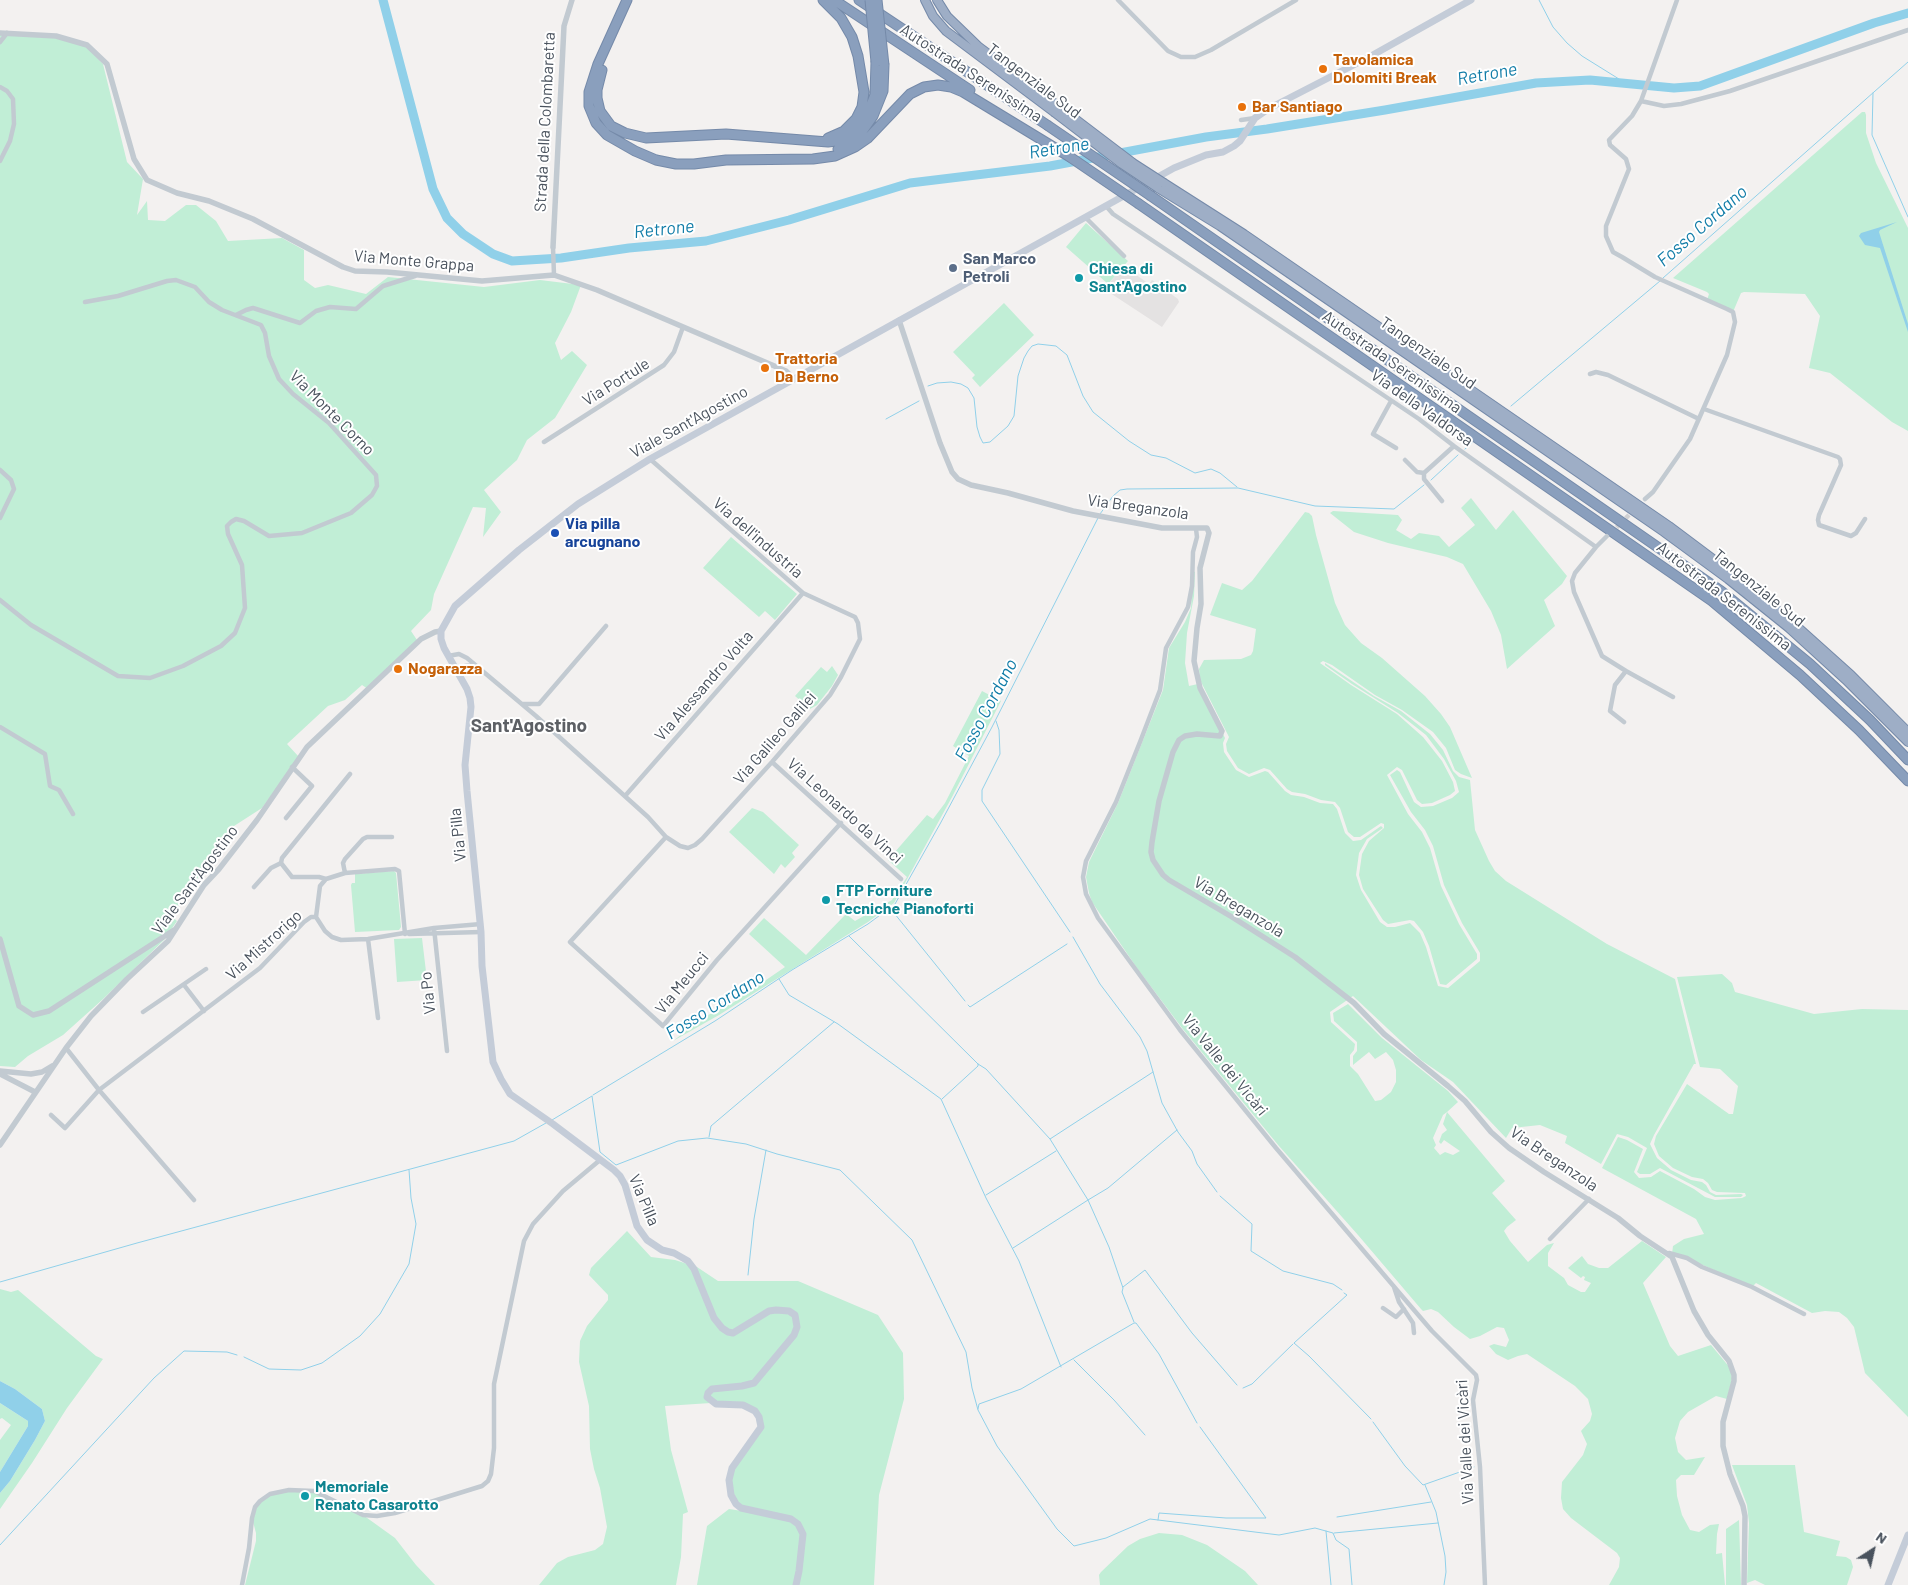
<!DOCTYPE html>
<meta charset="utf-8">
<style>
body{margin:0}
#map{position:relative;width:1908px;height:1585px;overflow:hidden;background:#f3f1f0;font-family:Barlow,sans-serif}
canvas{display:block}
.north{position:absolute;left:1848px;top:1525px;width:50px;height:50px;-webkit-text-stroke:4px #fff;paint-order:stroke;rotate:35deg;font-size:14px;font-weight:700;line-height:20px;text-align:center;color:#49525d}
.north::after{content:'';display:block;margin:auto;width:18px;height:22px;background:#49525d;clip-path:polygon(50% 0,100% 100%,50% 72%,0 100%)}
</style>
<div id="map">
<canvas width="1908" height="1585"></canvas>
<div class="north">N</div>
</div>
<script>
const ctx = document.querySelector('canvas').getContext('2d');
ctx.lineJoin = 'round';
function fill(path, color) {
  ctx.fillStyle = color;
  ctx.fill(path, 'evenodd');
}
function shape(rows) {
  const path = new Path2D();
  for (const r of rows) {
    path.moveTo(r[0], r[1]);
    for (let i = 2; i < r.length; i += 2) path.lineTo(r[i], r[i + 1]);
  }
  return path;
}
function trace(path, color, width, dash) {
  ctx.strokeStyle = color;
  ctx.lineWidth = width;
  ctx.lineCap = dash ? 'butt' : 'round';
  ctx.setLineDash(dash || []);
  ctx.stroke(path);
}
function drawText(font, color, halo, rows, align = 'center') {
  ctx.font = font + ' Barlow,sans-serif';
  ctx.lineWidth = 4;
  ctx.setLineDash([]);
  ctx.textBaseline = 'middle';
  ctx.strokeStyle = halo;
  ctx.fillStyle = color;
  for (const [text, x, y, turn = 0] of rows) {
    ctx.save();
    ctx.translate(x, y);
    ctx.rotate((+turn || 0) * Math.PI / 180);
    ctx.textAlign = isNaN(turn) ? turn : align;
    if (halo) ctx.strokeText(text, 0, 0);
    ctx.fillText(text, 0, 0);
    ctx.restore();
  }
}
const education = shape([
 [1124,266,1149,284,1152,280,1178,299,1179,302,1162,327,1104,289]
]);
const green = shape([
 [0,35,55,38,86,46,103,64,127,162,143,179,137,215,147,201,148,220,165,221,186,205,196,205,216,221,228,241,282,238,304,250,304,280,315,288,328,285,366,294,388,277,484,287,540,280,581,285,571,312,555,343,561,360,572,351,587,365,555,418,527,440,517,460,484,490,501,512,483,537,486,508,473,507,434,594,431,610,411,631,417,640,368,689,362,685,345,700,328,706,287,744,299,757,262,808,234,826,171,916,177,921,164,940,102,1000,63,1035,28,1056,15,1067,0,1066],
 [1862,112,1865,112,1866,115,1866,133,1876,163,1908,228,1908,431,1892,422,1830,373,1809,368,1820,316,1805,294,1744,292,1741,293,1733,312,1707,300,1709,294,1707,292,1673,278],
 [1086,223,1128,261,1108,284,1066,247],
 [1004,303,1034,335,980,387,972,378,975,375,953,352],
 [1471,498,1496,530,1513,510,1567,576,1562,584,1544,600,1555,626,1507,669,1501,635,1491,611,1463,564,1447,557,1388,543,1354,532,1330,513,1333,511,1398,515,1402,520,1396,530,1411,539,1419,533,1439,536,1449,547,1475,525,1461,508],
 [1305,512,1309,513,1312,516,1316,535,1335,603,1345,625,1361,643,1382,658,1425,696,1441,714,1450,727,1472,778,1461,774,1455,770,1446,748,1433,732,1402,710,1375,695,1332,665,1323,661,1320,663,1351,685,1397,714,1423,737,1442,761,1453,782,1455,791,1450,795,1432,803,1422,804,1417,800,1402,770,1397,767,1387,775,1408,814,1422,832,1430,848,1441,886,1459,924,1477,954,1477,959,1446,985,1440,984,1429,946,1423,932,1414,921,1410,920,1388,924,1383,920,1363,889,1359,875,1362,854,1369,841,1384,828,1384,824,1381,823,1360,837,1354,837,1348,832,1340,808,1335,802,1321,800,1305,794,1292,792,1287,789,1270,770,1264,768,1249,774,1238,768,1227,751,1226,744,1229,737,1200,680,1199,669,1204,660,1241,659,1251,655,1253,651,1256,629,1210,615,1222,583,1242,590,1252,581],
 [731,537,797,594,775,620,765,611,759,617,703,568],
 [1193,571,1195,572,1194,596,1187,633,1185,663,1189,686,1198,684,1225,738,1223,743,1224,752,1236,770,1249,777,1265,771,1268,772,1285,791,1291,795,1304,797,1320,803,1333,804,1337,809,1345,833,1353,841,1361,840,1381,826,1383,828,1367,839,1359,853,1356,875,1361,890,1380,922,1387,927,1395,927,1410,923,1420,933,1426,947,1438,986,1448,988,1480,961,1480,953,1462,923,1444,885,1433,846,1425,830,1411,812,1390,775,1397,770,1400,772,1414,802,1421,807,1433,806,1452,798,1459,792,1456,781,1444,759,1426,735,1398,713,1352,684,1325,665,1325,663,1374,696,1401,711,1430,734,1443,750,1453,771,1459,777,1470,780,1475,830,1489,861,1495,871,1506,881,1607,944,1675,979,1696,1064,1694,1064,1654,1135,1650,1144,1657,1158,1671,1170,1691,1180,1702,1182,1706,1185,1710,1192,1716,1195,1741,1194,1743,1195,1741,1197,1715,1197,1660,1168,1650,1174,1640,1174,1637,1172,1647,1148,1628,1137,1617,1134,1601,1164,1565,1143,1567,1136,1540,1125,1512,1128,1506,1138,1453,1082,1421,1060,1353,996,1330,1012,1331,1022,1355,1044,1354,1050,1350,1055,1350,1066,1358,1074,1375,1101,1381,1100,1391,1092,1396,1082,1396,1070,1393,1060,1386,1052,1375,1059,1369,1052,1353,1065,1353,1056,1357,1051,1357,1042,1334,1021,1333,1013,1348,1004,1382,1038,1448,1091,1458,1102,1447,1112,1505,1181,1492,1193,1516,1220,1507,1227,1504,1231,1510,1241,1528,1262,1547,1245,1554,1243,1548,1253,1548,1266,1564,1278,1568,1285,1581,1292,1585,1292,1591,1283,1584,1280,1585,1277,1583,1276,1581,1278,1568,1268,1582,1256,1588,1264,1599,1268,1608,1268,1642,1241,1666,1257,1643,1283,1670,1346,1678,1356,1711,1345,1731,1369,1732,1379,1727,1399,1716,1396,1688,1412,1680,1421,1675,1438,1678,1452,1686,1460,1705,1457,1694,1475,1681,1475,1676,1480,1677,1496,1682,1515,1690,1530,1699,1532,1710,1525,1719,1524,1717,1534,1716,1554,1722,1553,1725,1585,1609,1585,1619,1567,1620,1558,1617,1553,1571,1518,1563,1509,1561,1498,1562,1482,1583,1455,1587,1444,1581,1431,1590,1421,1592,1414,1588,1399,1575,1386,1527,1354,1518,1356,1508,1360,1496,1354,1489,1346,1494,1344,1506,1347,1509,1340,1504,1328,1497,1327,1480,1336,1470,1339,1454,1327,1438,1312,1431,1309,1423,1311,1421,1309,1358,1235,1279,1146,1182,1028,1137,968,1092,902,1089,893,1086,877,1089,862,1118,803,1163,690,1169,648,1185,622,1191,608],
 [1447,1112,1443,1124,1447,1130,1442,1134,1439,1142,1441,1144,1444,1140,1460,1151,1453,1155,1445,1152,1440,1155,1434,1148,1436,1145,1433,1138,1443,1115],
 [832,666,838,675,832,686,817,705,810,709,795,696,821,667,827,672],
 [982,691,1001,701,952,797,894,903,868,922,719,1015,673,1041,704,1017,734,1002,785,967,749,934,764,918,806,955,846,914,855,921,892,900,907,877,888,860,927,815,933,819,945,803,969,756,953,746],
 [752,808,763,812,799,845,792,853,795,857,785,868,781,864,774,874,729,832],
 [394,871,396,873,401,927,399,930,355,932,351,885,352,883,355,883,355,874],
 [422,938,427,980,397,982,394,939],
 [1722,974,1732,983,1735,992,1814,1014,1862,1009,1908,1010,1908,1417,1865,1373,1854,1327,1847,1318,1839,1312,1825,1311,1812,1313,1756,1283,1752,1287,1687,1258,1672,1254,1673,1246,1684,1239,1704,1234,1696,1219,1602,1168,1618,1137,1627,1140,1643,1149,1634,1172,1639,1178,1651,1177,1660,1171,1694,1189,1705,1197,1715,1200,1742,1198,1746,1196,1745,1193,1717,1192,1712,1190,1708,1183,1703,1179,1692,1177,1673,1168,1659,1156,1654,1144,1656,1136,1687,1084,1729,1114,1733,1114,1738,1086,1720,1069,1700,1067,1677,977],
 [627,1231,651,1257,675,1260,697,1267,718,1281,798,1281,878,1315,903,1353,904,1399,879,1495,874,1585,697,1585,707,1526,729,1509,742,1511,727,1479,759,1426,754,1412,743,1407,711,1403,665,1406,671,1450,688,1512,683,1514,681,1557,676,1585,539,1585,557,1563,568,1557,595,1550,603,1544,607,1527,600,1488,594,1469,590,1449,589,1406,579,1362,580,1341,587,1326,608,1300,608,1295,589,1275,591,1268],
 [0,1289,11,1292,18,1290,96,1356,103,1359,67,1408,32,1463,0,1509,0,1493,10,1481,35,1440,45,1421,42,1409,15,1389,0,1381],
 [0,1403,28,1421,28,1426,0,1472,0,1440,11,1425,2,1418,0,1419],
 [1732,1465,1795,1465,1804,1532,1840,1541,1836,1556,1846,1557,1851,1560,1853,1567,1847,1585,1765,1585,1755,1580,1747,1583,1749,1523,1747,1505],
 [289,1490,314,1491,363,1515,395,1538,416,1565,435,1585,245,1585,256,1541,256,1533,252,1518,255,1507,266,1497],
 [1739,1520,1741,1585,1726,1585,1726,1529],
 [1159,1533,1182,1535,1207,1545,1245,1571,1258,1585,1100,1585,1099,1575,1101,1572,1128,1546,1140,1539]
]);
const water = shape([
 [1897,222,1880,230,1879,232,1908,324,1908,332,1880,248,1865,245,1859,236,1861,233],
 [0,1381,15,1389,42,1409,45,1421,35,1440,10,1481,0,1493,0,1472,28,1426,28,1421,0,1403]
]);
const stream = shape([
 [1539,0,1553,27,1567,43,1582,56,1627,84],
 [1873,93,1872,135,1908,217],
 [1663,278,1908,62],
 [928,386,937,383,951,382,961,384,968,388,974,398,977,427,980,437,983,443,990,442,1008,426,1014,416,1018,376,1024,358,1028,351,1032,346,1038,344,1056,346,1067,355,1083,396,1093,412,1129,441,1151,455,1166,458,1195,473,1211,469,1220,473,1237,487],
 [1511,406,1660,281],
 [886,419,919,401],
 [1465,449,1472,443],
 [1431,480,1458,455],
 [1100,514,1113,496,1120,490,1127,489,1238,488,1315,506,1394,509,1424,485],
 [996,721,999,730,1000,754,982,790,982,801,1070,932],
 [890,908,965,1001],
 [849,936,978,1064,986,1069,1050,1139],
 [1073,937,1100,984,1140,1037,1147,1051,1162,1103,1178,1132,1192,1151,1197,1164,1217,1192],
 [779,979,789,995,838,1024,941,1099,986,1198,1019,1261,1061,1367],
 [968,1005,970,1007,1067,944],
 [1153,1072,1050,1139,1088,1200,1108,1188,1177,1130],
 [593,1095,715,1021,792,970,868,924,895,904,940,824,992,727,1098,518],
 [942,1099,978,1066,978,1064],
 [552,1120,592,1096,600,1152,616,1165,678,1141,707,1138,746,1144,777,1154,840,1170,912,1240,966,1352,972,1388,978,1410,997,1446,1057,1529,1074,1546,1106,1538,1150,1519,1279,1535,1315,1528,1333,1533,1336,1540,1349,1549,1352,1585],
 [709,1137,711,1126,834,1022],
 [986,1195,1056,1151],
 [1220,1196,1252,1224,1251,1251,1283,1271,1333,1284,1342,1290],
 [1013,1248,1088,1200,1109,1247,1123,1288,1122,1292,1134,1322],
 [748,1275,754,1219,766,1150],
 [0,1282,137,1243,514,1141,546,1123],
 [1123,1287,1145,1270,1192,1333,1237,1385],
 [1344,1293,1347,1295,1294,1343,1309,1356,1371,1419],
 [244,1357,269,1369,301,1370,322,1363,360,1336,380,1314,409,1264,416,1224,411,1198,409,1170],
 [1074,1360,1114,1400,1145,1435],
 [1243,1388,1252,1384,1293,1344],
 [978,1409,979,1404,1021,1389,1134,1323,1136,1323,1159,1354,1197,1423],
 [1373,1422,1405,1466,1423,1485,1474,1467],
 [1425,1485,1436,1512,1445,1556,1446,1572,1444,1585],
 [1337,1517,1431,1502],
 [1158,1520,1159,1513,1226,1518,1266,1518,1200,1427],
 [1326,1531,1331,1585],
 [1334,1533,1438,1523],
 [0,1545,154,1378,184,1351,227,1352,237,1355]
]);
const river = shape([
 [383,0,433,189,447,218,463,234,493,254,512,261,561,258,629,248,706,241,789,220,910,183,1050,166,1206,137,1267,129,1385,110,1536,83,1590,80,1674,88,1700,86,1874,23,1908,13]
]);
const minorTunnel = shape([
 [1612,532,1633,511]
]);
const minor = shape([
 [1118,0,1168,51,1181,57,1195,57,1211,50,1296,0],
 [0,42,7,33],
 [0,87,7,91,13,99,14,124,10,141,0,161],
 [1641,101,1664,106,1681,104,1730,91,1908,30],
 [1241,120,1255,118],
 [1106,206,1113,214,1419,419,1454,446,1596,547],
 [1085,217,1124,256],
 [553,247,554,275],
 [236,315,246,310,253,308,300,323,316,311,330,307,356,309,383,286,415,276],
 [1590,374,1596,372,1608,375,1699,419],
 [1391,401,1373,434,1396,448],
 [1704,409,1838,457,1840,459,1841,465,1819,515,1818,520,1819,525,1851,536,1856,533,1865,519],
 [544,442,664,365,674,352,683,327],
 [1405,460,1417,472,1424,473,1454,446],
 [0,470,11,480,14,489,0,518],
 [1424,473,1424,479,1442,501],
 [1645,499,1653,492,1690,439,1727,355,1735,322,1733,312,1727,309,1655,277,1622,257,1613,252,1606,236,1606,226,1629,169,1626,159,1610,145,1609,140,1632,116,1641,101,1677,0],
 [1196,529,1197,537,1193,552,1192,586,1188,607,1166,648,1160,690,1140,742,1116,802,1086,861,1083,877,1086,894,1098,918,1180,1030,1276,1148,1402,1296,1432,1331,1476,1375,1477,1380,1473,1400,1480,1467,1485,1585],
 [1607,536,1596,547,1575,573,1572,581,1574,592,1602,656,1626,671,1615,685,1610,711,1624,722],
 [0,600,31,625,118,676,150,678,183,666,221,646,235,633,245,608,242,565,228,534,227,526,231,522,236,519,244,521,269,536,302,533,351,513,372,495,377,486,376,475,329,423,293,394,279,379,269,356,265,333,261,325,222,310,209,302,195,287,176,280,167,281,118,296,85,302],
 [448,656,459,654,467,658,536,716,648,817,666,837,680,846,688,848,695,845,702,839,772,762,830,695,841,677,860,639,858,623,855,617,803,593,650,459],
 [456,670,465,666,475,665],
 [1626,671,1673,697],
 [522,704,539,704,606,626],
 [0,727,45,754,50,786,59,790,73,814],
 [772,762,901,879],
 [625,796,803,593],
 [286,818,312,786,292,767],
 [666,837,570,942,663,1026,717,960,841,823],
 [345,873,343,863,345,859,363,839,367,837,392,837],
 [326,879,319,877,292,877,281,863,282,858,350,774],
 [254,887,271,868,281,863],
 [316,917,320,886,326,879,345,873,395,869,399,871,405,934],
 [316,917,325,931,332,937,341,940,368,939,434,928,481,924],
 [434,928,447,1051],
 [409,934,481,932],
 [368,939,378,1018],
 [184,985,204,1011],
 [143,1012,206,969],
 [66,1048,99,1090,260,968,304,922,311,917,316,917],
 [51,1115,65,1128,99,1090,194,1200],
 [1550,1239,1589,1199],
 [1669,1253,1687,1258,1702,1267,1752,1287,1804,1314],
 [1394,1287,1399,1302,1413,1323,1414,1333],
 [1383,1308,1396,1317,1404,1309],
 [242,1585,249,1548,252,1518,255,1507,260,1501,270,1494,289,1490,314,1491,363,1515,377,1516,395,1513,482,1486,488,1481,491,1474,494,1448,494,1384,524,1241,533,1224,563,1191,600,1160]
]);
const tertiary = shape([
 [0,33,56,36,87,45,107,64,134,159,147,180,177,193,209,201,253,219,343,267,355,271,387,272,482,281,554,275,597,290,786,371,794,379],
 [553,247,564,26,572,0],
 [899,320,940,443,952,472,958,479,971,485,1008,493,1073,511,1162,528,1207,528,1209,533,1200,568,1201,604,1197,628,1194,661,1200,688,1222,731,1220,736,1197,734,1185,736,1179,740,1173,752,1159,801,1152,842,1151,852,1153,860,1163,875,1169,880,1232,917,1295,957,1354,1003,1384,1034,1448,1086,1465,1101,1491,1132,1509,1148,1544,1172,1618,1218,1640,1236,1672,1257,1694,1311,1708,1335,1729,1361,1734,1375,1734,1381,1723,1422,1723,1446,1730,1474,1743,1506,1745,1516,1744,1585],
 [0,939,19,1006,33,1015,49,1011,174,930],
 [0,1071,31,1074,42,1072,52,1066],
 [0,1074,35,1092],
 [0,1145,66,1048,91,1016,127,979,168,941,204,885,219,869,257,820,307,747,421,639,435,632,441,631]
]);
const secondary = shape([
 [796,1585,799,1571,803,1534,798,1524,791,1519,741,1508,736,1504,731,1495,729,1480,732,1468,761,1427,759,1417,755,1411,743,1405,716,1404,707,1397,708,1393,712,1389,742,1386,754,1383,794,1335,797,1327,795,1315,789,1311,776,1310,769,1311,733,1333,728,1332,722,1328,714,1318,694,1269,688,1261,674,1253,662,1250,647,1240,637,1226,625,1185,620,1176,614,1170,553,1124,510,1094,501,1079,493,1062,482,966,481,932,467,791,465,765,471,707,470,698,467,689,444,648,441,639,441,631,455,606,519,550,578,504,650,459,1174,168,1206,155,1223,152,1234,146,1240,141,1255,118,1268,109,1371,56,1471,0],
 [1888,1585,1908,1535]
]);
const trunk = shape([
 [925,0,933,16,946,31,1054,112],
 [937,0,947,16,979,47,1058,106],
 [1164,183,1244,234,1669,526,1733,574,1793,623,1851,675,1908,732],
 [1158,188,1220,226,1334,304,1664,532,1728,579,1789,628,1846,680,1908,742]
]);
const motorway = shape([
 [627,0,598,64,589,92,589,106,596,123,607,135,635,151,656,160,676,164,694,164,726,160,813,159,835,156,855,147,868,138,910,94,924,87,938,85,951,87,963,92,1070,157],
 [823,0,841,18,852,37,858,56,864,92,862,107,856,119,844,131,828,138],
 [834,0,970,90],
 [859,0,1047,125],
 [602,70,597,90,597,98,600,111,611,126,625,133,646,138,726,134,828,142,836,141,850,134,867,115,875,95,876,62],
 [838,149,859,136,873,116,883,91,884,65],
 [1151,196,1721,591,1810,664,1870,720,1908,760],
 [1139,204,1712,601,1800,675,1859,730,1908,781]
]);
const trunkBridge = shape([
 [1058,106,1133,163,1164,183],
 [1054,112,1122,164,1158,188]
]);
const motorwayBridge = shape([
 [870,0,876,62],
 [877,0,884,65],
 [1047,125,1151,196],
 [1070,157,1139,204]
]);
const markers = [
 [1323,69,5,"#e8710a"],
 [1242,107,5,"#e8710a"],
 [953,268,5,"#5c6f8a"],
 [1079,278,5,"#0f9aa8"],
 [765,368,5,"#e8710a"],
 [555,533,5,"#1a4fb4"],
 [398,669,5,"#e8710a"],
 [826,900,5,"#0f9aa8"],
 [305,1496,5,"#0f9aa8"]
];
const foodNames = [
 ["Tavolamica",1333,60],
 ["Dolomiti Break",1333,78],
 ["Bar Santiago",1252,107],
 ["Trattoria",775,359],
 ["Da Berno",775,377],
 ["Nogarazza",408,669]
];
const streetNames = [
 ["Autostrada Serenissima",971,73,33],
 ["Tangenziale Sud",1034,81,37],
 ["Strada della Colombaretta",545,122,-87],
 ["Via Monte Grappa",414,261,5],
 ["Tangenziale Sud",1428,353,35],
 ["Autostrada Serenissima",1392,362,35],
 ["Via Portule",616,382,-32],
 ["Via della Valdorsa",1422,408,35],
 ["Via Monte Corno",332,413,45],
 ["Viale Sant'Agostino",689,422,-29],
 ["Via Breganzola",1138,507,8],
 ["Via dell'industria",758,538,41],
 ["Tangenziale Sud",1759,588,39],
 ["Autostrada Serenissima",1724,596,38],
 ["Via Alessandro Volta",704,686,-49],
 ["Via Galileo Galilei",775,738,-49],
 ["Via Leonardo da Vinci",845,811,42],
 ["Via Pilla",458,835,-96],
 ["Viale Sant'Agostino",195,880,-53],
 ["Via Breganzola",1239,907,31],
 ["Via Mistrorigo",264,945,-42],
 ["Via Meucci",682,983,-51],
 ["Via Po",428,993,-96],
 ["Via Valle dei Vicàri",1225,1065,51],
 ["Via Breganzola",1554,1159,34],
 ["Via Pilla",644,1200,67],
 ["Via Valle dei Vicàri",1465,1442,-93]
];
const serviceNames = [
 ["San Marco",963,259],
 ["Petroli",963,277]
];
const cultureNames = [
 ["Chiesa di",1089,269],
 ["Sant'Agostino",1089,287],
 ["FTP Forniture",836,891],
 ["Tecniche Pianoforti",836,909],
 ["Memoriale",315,1487],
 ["Renato Casarotto",315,1505]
];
const transitNames = [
 ["Via pilla",565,524],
 ["arcugnano",565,542]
];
const waterNames = [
 ["Retrone",1487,74,-10],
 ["Retrone",1059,148,-9],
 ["Fosso Cordano",1702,226,-41],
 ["Retrone",664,229,-6],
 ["Fosso Cordano",986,710,-62],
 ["Fosso Cordano",715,1005,-32]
];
const quarterNames = [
 ["Sant'Agostino",529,726]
];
fill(education, '#e4e2e2');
fill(green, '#c1eed6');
fill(water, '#90d0e9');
trace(stream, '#90d0e9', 1);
trace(river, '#90d0e9', 9);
trace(minorTunnel, '#d1d1d3', 4.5, [4.5, 2]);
trace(trunk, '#758aa9', 10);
trace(motorway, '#758aa9', 11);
trace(minor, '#c2cad1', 4.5);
trace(tertiary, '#c2cad1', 5.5);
trace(secondary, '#c4ccd8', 7);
trace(trunk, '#9eaec6', 8);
trace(motorway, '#8a9fbd', 9);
trace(trunkBridge, '#758aa9', 10, []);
trace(motorwayBridge, '#758aa9', 11, []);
trace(trunkBridge, '#9eaec6', 8);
trace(motorwayBridge, '#8a9fbd', 9);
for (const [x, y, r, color] of markers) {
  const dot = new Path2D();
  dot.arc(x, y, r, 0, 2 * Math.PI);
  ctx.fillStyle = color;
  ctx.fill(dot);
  trace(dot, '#fff', 2);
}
drawText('bold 16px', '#c56008', '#fff', foodNames, 'left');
drawText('16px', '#49525d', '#fff', streetNames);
drawText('bold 16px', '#4e5e75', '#fff', serviceNames, 'left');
drawText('bold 16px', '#0d838f', '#fff', cultureNames, 'left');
drawText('bold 16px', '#164399', '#fff', transitNames, 'left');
drawText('italic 18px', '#127da8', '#fff', waterNames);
drawText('bold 19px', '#5d6065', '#fff', quarterNames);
</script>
